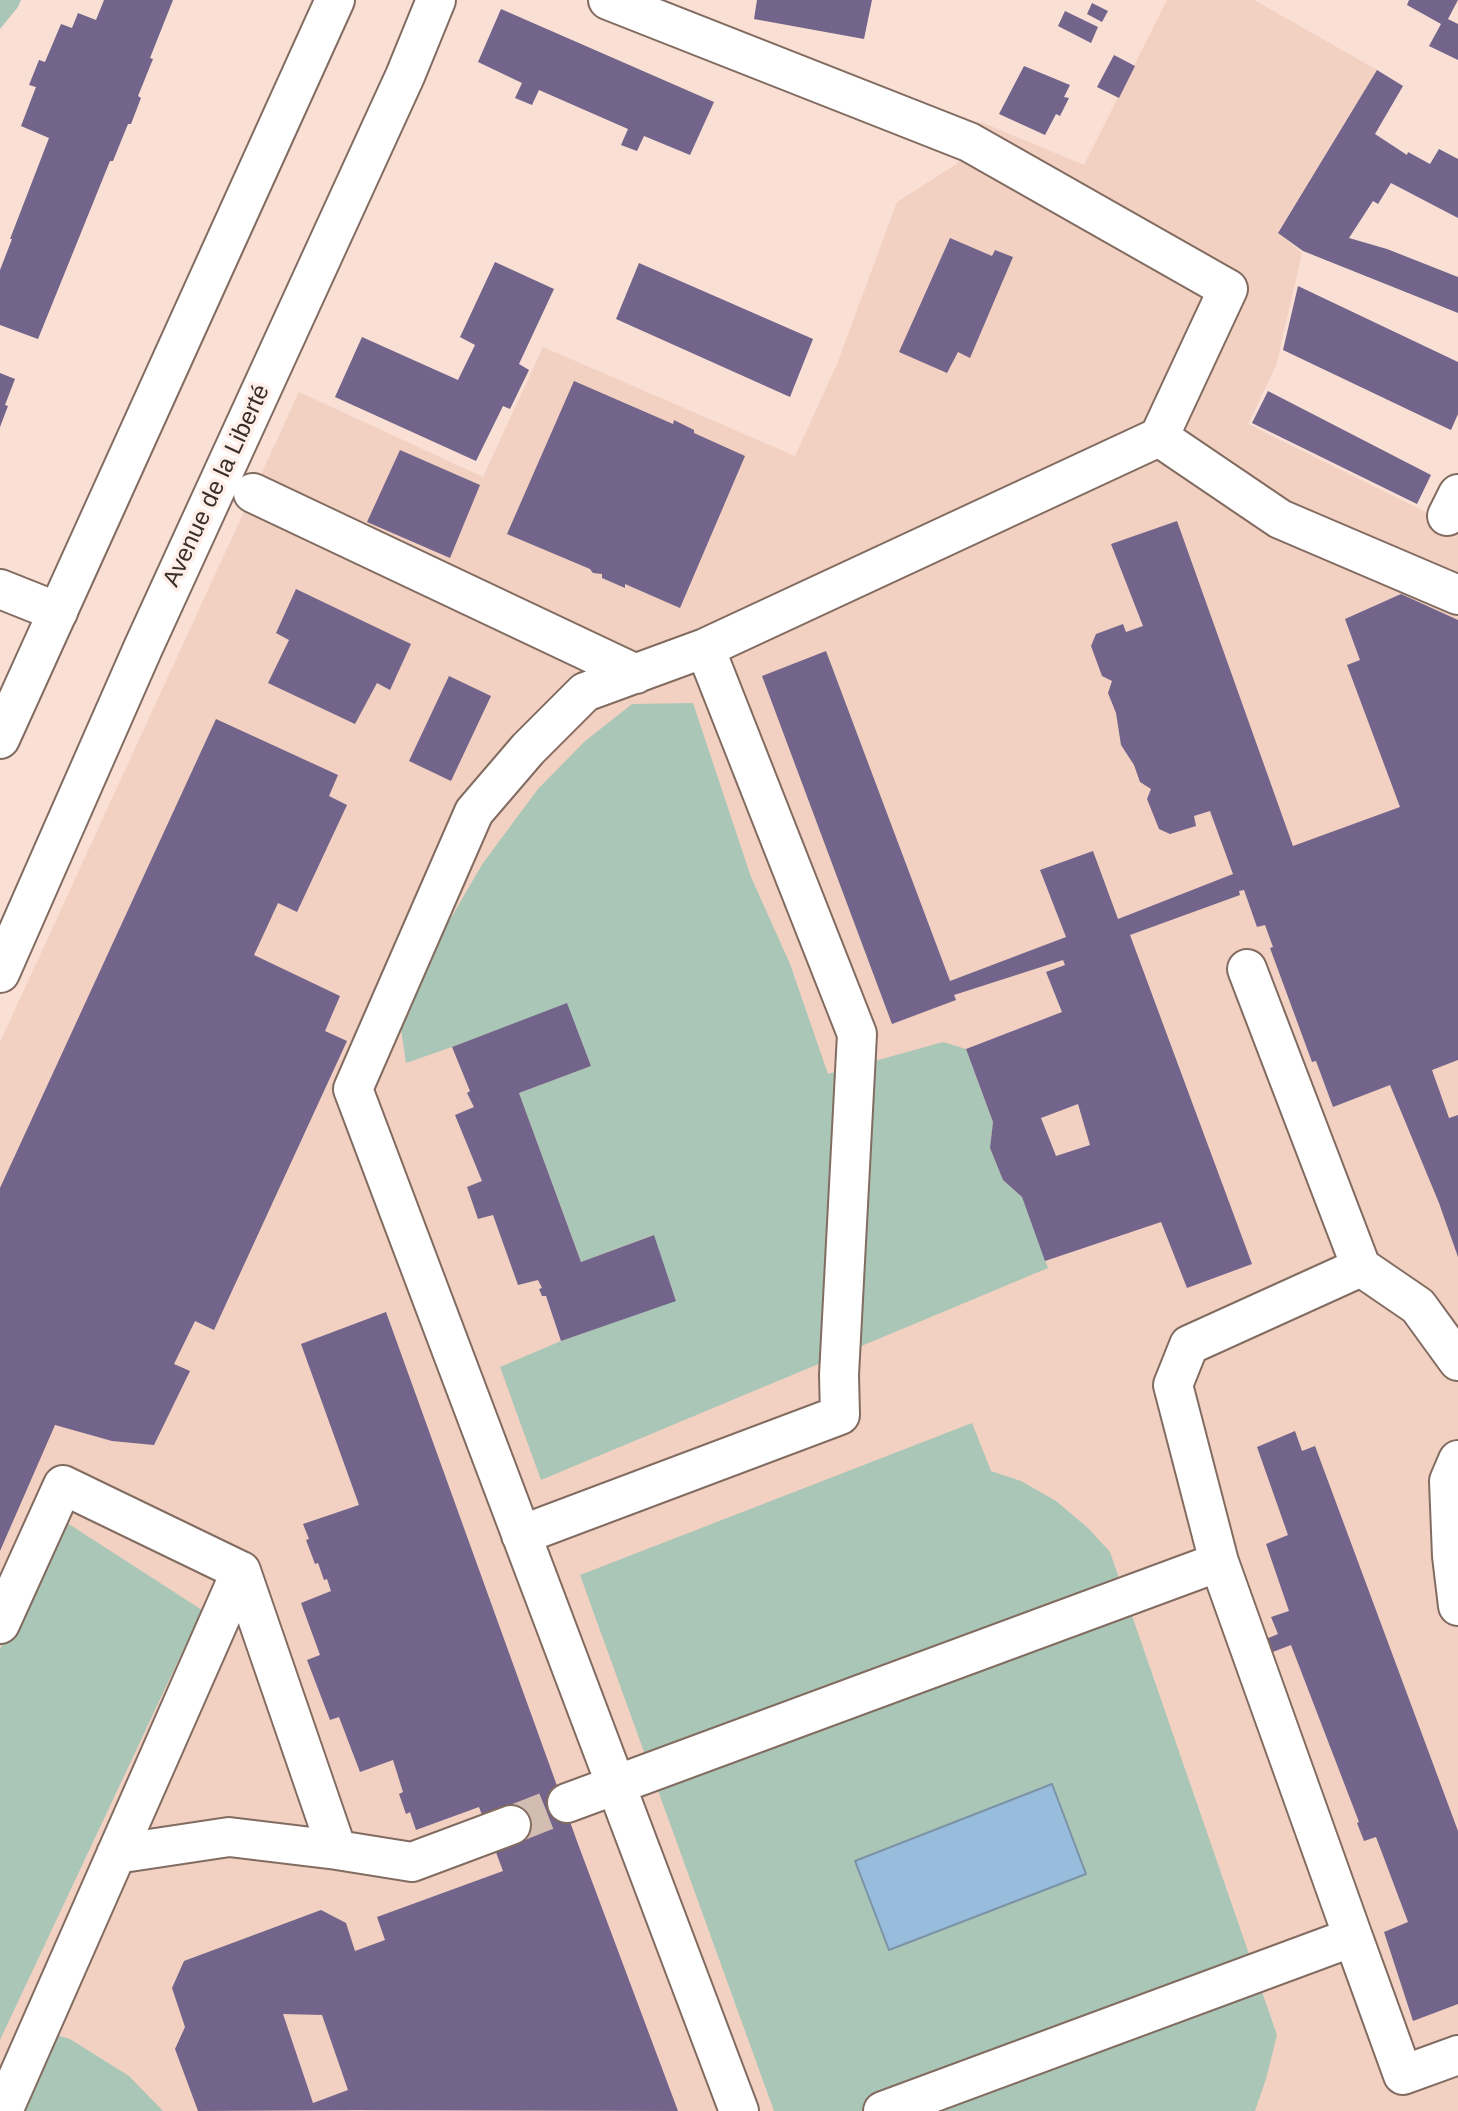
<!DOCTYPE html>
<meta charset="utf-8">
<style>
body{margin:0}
canvas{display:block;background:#f9dfd4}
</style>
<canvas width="1458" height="2111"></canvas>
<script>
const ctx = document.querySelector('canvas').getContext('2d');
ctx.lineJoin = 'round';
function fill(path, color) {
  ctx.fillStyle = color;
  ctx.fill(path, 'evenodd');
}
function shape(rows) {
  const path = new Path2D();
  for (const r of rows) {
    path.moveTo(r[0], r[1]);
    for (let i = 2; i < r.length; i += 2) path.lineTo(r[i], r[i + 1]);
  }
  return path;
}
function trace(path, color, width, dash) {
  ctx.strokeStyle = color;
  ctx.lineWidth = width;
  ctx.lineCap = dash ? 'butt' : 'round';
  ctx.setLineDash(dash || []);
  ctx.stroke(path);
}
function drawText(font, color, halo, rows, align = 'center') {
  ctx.font = font + ' Arial,sans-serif';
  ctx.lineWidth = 7;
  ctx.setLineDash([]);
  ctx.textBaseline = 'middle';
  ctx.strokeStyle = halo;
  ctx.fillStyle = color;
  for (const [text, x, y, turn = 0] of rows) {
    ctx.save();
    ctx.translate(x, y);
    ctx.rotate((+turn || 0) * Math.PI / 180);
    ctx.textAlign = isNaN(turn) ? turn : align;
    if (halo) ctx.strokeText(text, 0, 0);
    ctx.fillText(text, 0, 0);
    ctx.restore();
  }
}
const built = shape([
 [1167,0,1254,0,1377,70,1278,232,1302,253,1276,366,1248,424,1458,528,1458,2111,0,2111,0,1042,299,392,483,477,543,347,795,456,837,364,897,202,958,163,981,122,1084,165]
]);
const green = shape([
 [0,0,21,0,18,7,0,29],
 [693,703,751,877,790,964,828,1074,943,1042,966,1049,993,1122,990,1148,1003,1180,1022,1197,1048,1268,541,1480,500,1367,561,1341,676,1300,653,1235,581,1262,519,1093,591,1066,567,1004,452,1047,406,1063,399,1015,441,935,483,863,538,789,584,742,632,704],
 [972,1423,991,1471,1021,1481,1056,1501,1088,1528,1110,1552,1277,2035,1266,2079,1255,2111,774,2111,580,1575],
 [58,1517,202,1610,0,2040,0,1649],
 [56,2035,70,2039,129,2076,163,2111,8,2111]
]);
const water = shape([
 [1052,1784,1086,1874,889,1950,855,1861,1052,1784]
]);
const building = shape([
 [104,0,173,0,150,58,153,59,138,96,141,98,131,124,128,124,113,161,110,161,38,339,0,325,0,270,12,239,10,239,49,138,21,126,36,87,29,85,39,60,45,62,61,24,72,28,78,13,96,20],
 [757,0,872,0,864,39,754,19],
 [1409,0,1458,0,1448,19,1458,24,1458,60,1429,46,1441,24,1407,5],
 [1092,3,1108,11,1102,22,1087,14],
 [501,9,714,102,690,155,644,136,637,151,621,145,628,129,539,90,532,105,515,98,522,83,478,62],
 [1065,11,1098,27,1091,43,1058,26],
 [1114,55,1135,66,1119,98,1097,87],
 [1024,66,1070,85,1064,97,1069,98,1060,116,1056,114,1045,135,999,114],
 [1377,70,1403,86,1375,134,1407,155,1408,152,1430,164,1439,149,1458,159,1458,218,1391,183,1378,204,1373,201,1349,238,1387,249,1458,277,1458,313,1303,251,1278,233],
 [950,238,992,256,995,250,1013,257,970,358,958,352,947,373,899,352],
 [495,262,554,289,519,364,529,370,510,409,503,406,476,461,335,397,362,337,458,380,475,345,460,337],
 [639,263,813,339,790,397,616,319],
 [1298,286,1458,362,1458,414,1451,430,1283,350],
 [0,373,15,379,5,405,8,406,0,427],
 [574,381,673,424,674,420,694,430,694,433,745,456,680,608,625,584,625,588,602,578,602,574,593,573,590,569,507,534],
 [1268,391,1431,475,1417,504,1252,423],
 [400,450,480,485,450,558,367,522],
 [1177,521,1293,846,1400,807,1347,665,1360,660,1345,619,1401,594,1458,620,1458,1060,1432,1070,1449,1118,1458,1115,1458,1257,1439,1203,1390,1085,1333,1107,1316,1061,1312,1062,1270,948,1273,947,1265,925,1257,927,1244,890,1239,891,1240,895,1130,935,1252,1264,1187,1288,1161,1222,1045,1261,1022,1197,1003,1180,990,1148,993,1122,966,1049,1062,1012,1046,972,1065,965,1063,960,954,995,956,1000,892,1024,762,676,826,651,950,981,1066,937,1040,870,1093,851,1118,919,1233,874,1210,811,1194,816,1196,826,1170,834,1159,829,1147,799,1151,789,1140,782,1134,765,1121,745,1116,713,1108,693,1112,681,1102,676,1091,646,1096,634,1123,624,1126,632,1143,626,1111,544],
 [1078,1104,1090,1145,1056,1156,1041,1118],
 [296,589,411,644,390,690,377,683,355,724,268,683,289,640,276,633],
 [449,676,491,696,451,781,409,761],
 [216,719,338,775,329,796,347,805,297,912,278,903,254,955,340,996,325,1031,347,1041,214,1330,195,1321,174,1364,190,1371,154,1445,112,1441,55,1425,0,1551,0,1188],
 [567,1003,591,1066,519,1093,581,1262,654,1235,676,1301,561,1341,546,1296,542,1296,539,1289,542,1288,538,1280,518,1285,493,1215,478,1219,467,1187,482,1181,455,1115,474,1107,467,1093,470,1091,452,1047],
 [386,1312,578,1844,678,2111,355,2110,198,2111,175,2049,185,2027,172,1988,184,1961,321,1910,346,1923,355,1951,385,1940,377,1917,503,1871,479,1807,416,1830,410,1812,406,1814,399,1794,403,1792,393,1760,360,1772,339,1717,330,1720,307,1660,320,1655,301,1603,331,1591,327,1579,324,1580,318,1563,315,1564,306,1540,309,1539,303,1524,359,1505,301,1344],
 [283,2014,322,2015,348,2090,313,2103],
 [1295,1431,1302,1451,1315,1446,1458,1831,1458,2004,1413,2021,1384,1932,1408,1922,1376,1837,1364,1841,1357,1823,1359,1822,1291,1645,1270,1653,1266,1639,1278,1634,1271,1617,1289,1611,1266,1544,1288,1535,1257,1447]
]);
const minorTunnel = shape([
 [511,1825,567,1803]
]);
const minor = shape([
 [608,0,969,142,1228,289,1159,437,1280,519,1458,595],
 [253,493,636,674],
 [1447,516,1458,494],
 [0,589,58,612],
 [1247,969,1361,1267],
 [1458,1460,1449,1481,1452,1556,1458,1606],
 [521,1535,840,1415,839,1375,857,1034,705,648],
 [0,1624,63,1485,241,1571,337,1850,412,1862,511,1825],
 [567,1803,1219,1562],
 [116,1854,229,1837,337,1850],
 [1353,1937,1403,2075,1458,2055],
 [3,2111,241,1571],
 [739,2111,353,1089,474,812,528,749,585,692,705,648,1159,437],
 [883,2111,1353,1937,1219,1562,1173,1385,1189,1345,1361,1267,1418,1306,1458,1361]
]);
const major = shape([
 [0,739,335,0],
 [0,973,143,648,405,76,436,0]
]);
const streetNames = [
 ["Avenue de la Liberté",217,486,-65]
];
fill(built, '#f2d1c2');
fill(green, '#aac6b7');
fill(water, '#98bddc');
trace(water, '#7c92a7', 2);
fill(building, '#72648a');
trace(minorTunnel, '#d3bcb2', 38, [38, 19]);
trace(minor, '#826c61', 42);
trace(major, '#826c61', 42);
trace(minor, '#fff', 38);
trace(major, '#fff', 38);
drawText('24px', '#392f2a', '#ffefe8', streetNames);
</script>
